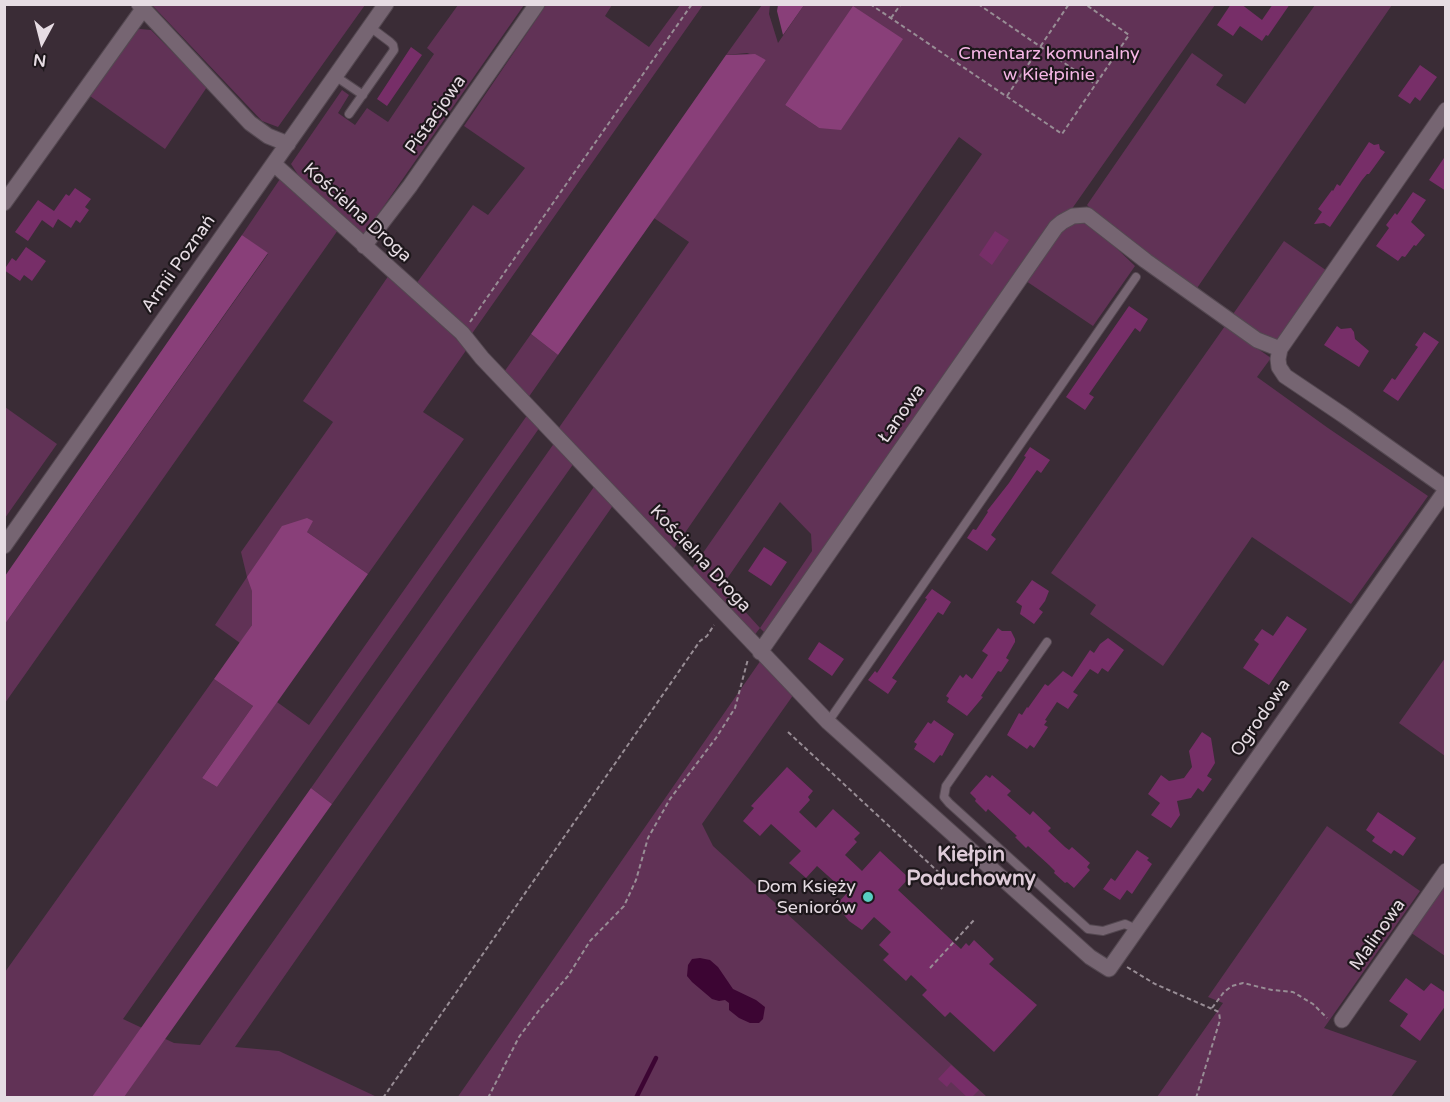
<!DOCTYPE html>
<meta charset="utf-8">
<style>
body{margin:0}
#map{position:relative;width:1450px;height:1102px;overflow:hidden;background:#3a2c36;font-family:"Varela Round",sans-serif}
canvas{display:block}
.frame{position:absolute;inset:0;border:6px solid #e6dce3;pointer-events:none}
.north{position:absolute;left:12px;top:12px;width:60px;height:60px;-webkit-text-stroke:4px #1d171b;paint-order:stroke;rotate:187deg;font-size:16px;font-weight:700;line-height:24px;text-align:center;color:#e6dce3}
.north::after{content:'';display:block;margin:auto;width:21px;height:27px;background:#e6dce3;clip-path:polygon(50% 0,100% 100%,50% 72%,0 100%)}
</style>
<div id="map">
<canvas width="1450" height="1102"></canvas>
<div class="frame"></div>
<div class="north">N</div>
</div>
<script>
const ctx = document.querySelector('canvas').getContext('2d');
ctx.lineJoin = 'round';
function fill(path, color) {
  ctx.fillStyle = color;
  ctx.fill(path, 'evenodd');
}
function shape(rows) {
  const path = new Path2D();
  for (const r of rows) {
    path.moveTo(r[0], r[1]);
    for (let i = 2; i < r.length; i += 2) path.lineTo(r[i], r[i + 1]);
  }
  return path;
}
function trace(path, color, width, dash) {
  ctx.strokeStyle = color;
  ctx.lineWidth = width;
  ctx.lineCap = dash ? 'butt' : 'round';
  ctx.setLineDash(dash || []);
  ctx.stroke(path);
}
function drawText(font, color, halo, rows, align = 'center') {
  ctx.font = font + ' "Varela Round",sans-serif';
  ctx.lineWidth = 4.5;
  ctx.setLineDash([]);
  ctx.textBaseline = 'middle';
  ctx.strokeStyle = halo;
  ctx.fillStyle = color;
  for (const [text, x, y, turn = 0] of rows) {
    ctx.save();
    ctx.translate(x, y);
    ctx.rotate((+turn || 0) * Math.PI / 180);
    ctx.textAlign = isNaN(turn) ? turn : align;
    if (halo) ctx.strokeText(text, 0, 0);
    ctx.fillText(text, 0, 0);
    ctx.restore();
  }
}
const green = shape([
 [152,5,365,5,278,127,262,121],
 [458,5,524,5,363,236,304,184,291,164,342,90,349,95,338,113,355,125,367,108,388,122,434,54,427,48],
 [546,5,612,5,605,16,649,47,680,5,703,5,471,335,416,284,473,205,488,215,525,168,464,126],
 [762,5,770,5,769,14,778,43,804,5,1215,5,1069,213,1059,214,765,633,760,628,753,637,691,570,982,154,959,137,673,550,558,429,689,242,654,218,766,60,747,53,726,55],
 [824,49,819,128,785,105],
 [780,502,811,534,812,551,760,628,722,586],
 [1315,5,1392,5,1195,291,1103,222,1087,205,1192,53,1223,75,1216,85,1245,104],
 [140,29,151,30,207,87,165,149,90,96,135,30],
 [280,179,338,230,5,703,5,624,268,254,242,235],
 [1081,220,1109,241,1135,266,1093,326,1026,281,1065,225],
 [1284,241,1330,273,1279,340,1268,340,1231,317],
 [389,275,467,349,423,412,464,439,368,574,307,532,252,591,252,625,240,643,215,625,247,577,241,552,333,422,303,401],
 [1225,326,1271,358,1257,377,1328,428,1428,496,1351,604,1252,537,1163,666,1090,614,1096,605,1051,573],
 [531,334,558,355,528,398,504,372],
 [5,407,57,444,5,518],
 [528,414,540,427,123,1019,174,1043,200,1045,596,484,614,504,235,1047,279,1051,377,1097,5,1098,5,972,214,679,253,706,202,778,217,787,277,702,309,725],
 [555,442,574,463,332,804,311,788],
 [1445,658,1445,756,1399,723],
 [761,660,794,694,702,824,713,846,987,1097,457,1098],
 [1327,826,1420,891,1324,1028,1417,1061,1391,1097,1157,1097,1223,1003,1208,997],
 [1445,874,1445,956,1407,930]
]);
const forest = shape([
 [778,5,804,5,783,35,777,11],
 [853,6,903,39,841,130,819,128,785,105],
 [755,54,766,60,558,355,531,334,726,55],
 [242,235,268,253,5,624,5,576],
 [307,518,313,521,307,532,368,574,217,787,202,778,253,706,214,679,252,625,252,591,247,577,282,526],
 [311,788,332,804,124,1097,92,1097]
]);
const water = shape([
 [700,958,710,960,718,967,733,989,756,1000,765,1007,763,1019,759,1023,750,1023,739,1018,729,1010,729,1003,725,1000,719,1001,712,999,692,982,687,976,688,965,692,959]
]);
const stream = shape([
 [636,1098,656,1058]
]);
const building = shape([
 [1231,4,1241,4,1262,20,1273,4,1290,4,1268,36,1266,35,1262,41,1240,26,1233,36,1217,25],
 [411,47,422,55,387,106,377,99],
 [1420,65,1437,77,1420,101,1415,97,1410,104,1398,96],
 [1369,142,1374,145,1379,144,1380,149,1385,152,1369,174,1367,174,1362,180,1330,227,1324,223,1314,224,1322,212,1318,209,1332,190,1333,191,1337,184,1340,186],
 [1446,155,1446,191,1429,180],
 [75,188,91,199,85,207,89,210,80,223,76,220,71,228,58,219,53,228,42,220,28,241,15,232,38,200,54,211,66,194,69,196],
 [1413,192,1426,200,1411,222,1425,235,1416,246,1414,245,1405,257,1402,256,1398,261,1376,246,1389,228,1386,225,1395,213,1397,215],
 [995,231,1009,240,992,265,979,255],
 [26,247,46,261,32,281,24,275,20,281,4,270,12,258,16,261],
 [1129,306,1148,319,1140,332,1135,328,1089,394,1094,397,1085,410,1066,397],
 [1337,326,1341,329,1351,328,1354,332,1355,339,1369,351,1359,367,1324,345],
 [1424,332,1439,342,1398,401,1383,391,1392,378,1395,380,1418,347,1415,345],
 [1030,447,1050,460,1041,473,1037,470,991,535,996,539,987,551,967,538,973,529,976,530,988,512,987,511,1009,483,1026,457,1024,456],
 [764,547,787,562,771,586,748,571],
 [1032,580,1049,591,1045,601,1039,609,1043,612,1034,624,1020,614,1022,606,1016,602],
 [932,589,951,602,943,615,938,612,892,678,897,681,888,694,868,680,875,671,877,673,927,599,925,598],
 [1287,616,1307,629,1269,685,1243,668,1259,644,1254,640,1262,629,1273,636],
 [998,628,1002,631,1011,631,1015,639,1015,642,1006,658,1009,660,1001,672,998,671,981,696,983,697,967,716,947,702,949,698,946,696,960,675,963,678,966,674,972,679,988,655,982,651],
 [1108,638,1124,650,1108,672,1102,668,1098,674,1090,669,1073,692,1078,695,1068,709,1057,702,1045,720,1047,721,1044,725,1048,727,1034,748,1030,745,1027,749,1007,735,1019,713,1022,715,1027,707,1028,708,1045,684,1048,686,1063,671,1072,677,1090,650,1094,653,1100,644],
 [819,642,844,659,832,676,808,659],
 [934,720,954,734,942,756,940,755,934,763,914,749,917,744,914,742,928,722,931,724],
 [1202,732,1211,738,1215,763,1207,776,1212,779,1203,792,1198,788,1191,798,1177,801,1180,815,1171,828,1151,815,1160,803,1148,794,1161,775,1169,781,1184,778,1192,767,1189,751],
 [787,767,813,791,808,797,810,800,799,812,816,828,833,809,860,833,854,839,857,842,845,855,862,871,880,851,909,878,898,890,961,949,966,943,969,946,974,940,994,959,989,964,1037,1005,994,1052,950,1012,945,1017,922,995,927,990,911,975,906,981,883,960,889,954,879,945,891,932,874,917,862,930,849,921,836,905,847,893,817,866,806,878,789,863,801,851,771,824,760,836,743,821,754,808,751,806],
 [986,775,990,778,992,775,1011,791,1007,795,1030,815,1033,811,1051,828,1048,831,1065,847,1069,850,1072,847,1090,863,1087,867,1090,870,1074,888,1067,882,1065,883,1054,873,1055,871,1049,865,1028,846,1026,848,1015,837,1017,836,988,809,986,812,975,801,976,799,970,793],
 [1378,812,1416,838,1403,856,1394,850,1391,854,1372,841,1375,837,1366,830],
 [1137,850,1149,858,1147,860,1152,864,1132,894,1127,890,1120,900,1103,889,1111,878,1115,881],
 [1406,978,1424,991,1431,983,1446,993,1446,1005,1420,1041,1400,1026,1408,1014,1389,1001],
 [951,1065,979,1090,971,1098,968,1098,951,1082,947,1087,938,1079]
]);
const path = shape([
 [870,4,1062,134,1129,35,1085,4],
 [978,4,1095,84],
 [891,18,901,4],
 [1007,96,1069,4],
 [470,322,692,4],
 [788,732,948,881,940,890],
 [1127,967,1155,984,1219,1012,1220,1020,1196,1098],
 [930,968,974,920],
 [1212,1008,1224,992,1232,986,1243,983,1272,990,1293,992,1313,1004,1327,1018],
 [383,1098,700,641,707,636,714,625],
 [488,1098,519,1037,540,1009,568,976,590,941,624,906,636,880,648,838,670,799,716,738,735,708,748,659]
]);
const lane = shape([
 [335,76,363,95],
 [349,114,394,50,393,45,390,42,370,27],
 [1047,642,946,786,944,797,949,803,1088,929,1103,931,1125,924,1136,929],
 [828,722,1136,277]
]);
const street = shape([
 [139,4,250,123,268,136,288,144],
 [1446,110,1280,349,1278,359,1279,367,1285,376,1343,415,1446,488],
 [274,164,462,333,482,358,828,722,1090,957,1109,969,1446,490],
 [4,203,143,9],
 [364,246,410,186,537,4],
 [4,546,386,4],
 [760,652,1056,227,1062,222,1073,216,1087,215,1146,261,1257,340,1280,349],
 [1342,1020,1446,871]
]);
const markers = [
 [868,897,6,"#57cec2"]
];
const parkNames = [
 ["Cmentarz komunalny",1049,54],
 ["w Kiełpinie",1049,75]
];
const streetNames = [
 ["Pistacjowa",436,115,-55],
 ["Kościelna Droga",357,213,42],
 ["Armii Poznań",179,264,-55],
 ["Łanowa",902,414,-55],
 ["Kościelna Droga",700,559,47],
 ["Ogrodowa",1261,718,-55],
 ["Malinowa",1378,935,-55]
];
const poiNames = [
 ["Dom Księży",856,887],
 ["Seniorów",856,908]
];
const quarterNames = [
 ["Kiełpin",971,855],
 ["Poduchowny",971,879]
];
fill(green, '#613256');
fill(forest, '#893f79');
fill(water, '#3c0533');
trace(stream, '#3c0533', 4.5);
fill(building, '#772e68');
trace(lane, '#544851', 10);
trace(street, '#544851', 17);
trace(path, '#988d95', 2, [4.5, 3]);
trace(lane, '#766572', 8);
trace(street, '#766572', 15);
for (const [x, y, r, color] of markers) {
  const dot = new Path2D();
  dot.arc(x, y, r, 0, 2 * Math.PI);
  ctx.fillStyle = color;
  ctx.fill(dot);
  trace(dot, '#1d171b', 2);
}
drawText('18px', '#f6b7e6', '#1d171b', parkNames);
drawText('18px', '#e6dce3', '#1d171b', streetNames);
drawText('18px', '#e6dce3', '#1d171b', poiNames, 'right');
drawText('bold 21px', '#decbd8', '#1d171b', quarterNames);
</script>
